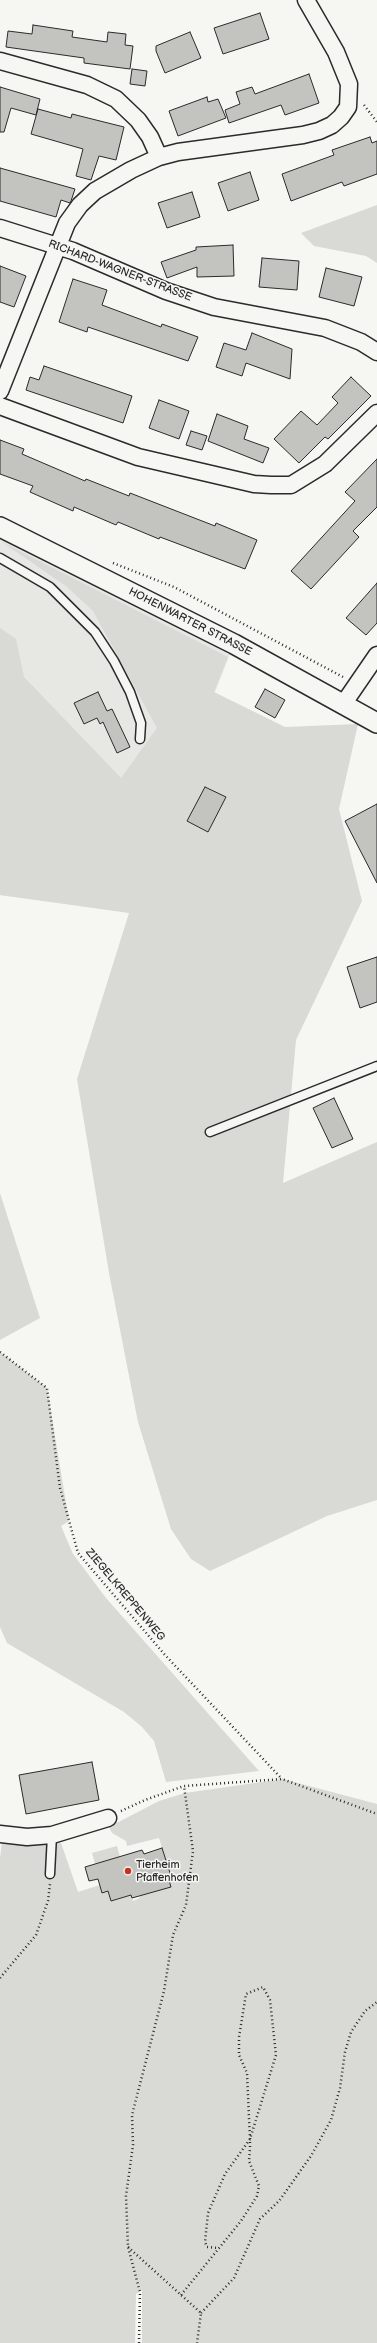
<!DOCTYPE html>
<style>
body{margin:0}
canvas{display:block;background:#f6f6f2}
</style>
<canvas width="377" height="2343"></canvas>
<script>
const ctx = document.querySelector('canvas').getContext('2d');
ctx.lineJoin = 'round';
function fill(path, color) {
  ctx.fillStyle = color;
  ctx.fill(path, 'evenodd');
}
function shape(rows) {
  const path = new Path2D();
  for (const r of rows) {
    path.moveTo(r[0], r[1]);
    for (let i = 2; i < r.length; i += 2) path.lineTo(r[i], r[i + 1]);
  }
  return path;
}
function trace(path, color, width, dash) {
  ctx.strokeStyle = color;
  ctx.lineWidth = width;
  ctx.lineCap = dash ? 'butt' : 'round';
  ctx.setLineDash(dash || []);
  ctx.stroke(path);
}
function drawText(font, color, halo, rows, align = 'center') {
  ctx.font = font + ' "Balsamiq Sans",sans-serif';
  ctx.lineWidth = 3;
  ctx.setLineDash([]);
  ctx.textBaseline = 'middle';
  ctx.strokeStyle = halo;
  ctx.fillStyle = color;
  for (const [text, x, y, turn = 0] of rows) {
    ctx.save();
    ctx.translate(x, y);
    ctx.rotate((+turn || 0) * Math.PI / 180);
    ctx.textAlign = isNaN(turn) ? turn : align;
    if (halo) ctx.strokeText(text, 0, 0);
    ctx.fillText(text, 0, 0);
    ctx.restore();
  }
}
const built = shape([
 [0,527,234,644,129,912,0,895]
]);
const green = shape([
 [377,205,377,263,366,256,314,246,301,233],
 [2,542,228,657,214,692,285,727,358,724,339,809,362,901,296,1040,283,1183,377,1142,377,1500,327,1516,210,1571,191,1559,171,1529,138,1422,109,1273,77,1079,129,913,0,895,0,628,16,639,24,677,121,778,157,728,93,611,66,586],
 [0,1193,40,1318,0,1340],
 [0,1352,47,1388,69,1521,61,1526,73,1554,106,1598,259,1771,166,1782,154,1741,142,1727,124,1712,7,1643,0,1627],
 [283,1779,377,1804,377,2343,142,2343,142,2290,136,2294,135,2343,0,2343,0,1858,3,1835,43,1844,61,1843,78,1892,100,1885,102,1893,108,1891,111,1901,131,1895,133,1901,140,1898,137,1887,171,1876,159,1838,127,1846,126,1841,112,1833,109,1827,159,1801,185,1793],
 [117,1846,120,1857,95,1864,92,1853]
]);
const building = shape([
 [260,13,269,39,223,54,214,28,260,13],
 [33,25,73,31,72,37,107,42,108,32,126,34,125,45,133,46,130,69,84,63,84,58,6,47,8,31,32,34,33,25],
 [190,32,201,58,165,73,156,51,156,46,190,32],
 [132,69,147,71,145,86,130,84,132,69],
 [309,74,319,103,285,115,281,105,229,123,225,110,240,104,236,92,252,87,255,94,309,74],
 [0,87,40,99,36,115,11,108,4,132,0,132,0,87],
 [207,97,208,102,218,99,226,118,178,136,169,111,207,97],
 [38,109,71,118,72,114,124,127,116,160,99,156,91,180,76,176,83,149,31,134,38,109],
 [370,137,372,143,377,141,377,174,344,186,342,182,291,201,282,174,334,155,332,150,370,137],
 [0,168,75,189,71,201,70,203,61,200,56,217,0,201,0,168],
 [250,172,259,200,228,211,218,183,250,172],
 [192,192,200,217,167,228,158,203,192,192],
 [233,245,234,276,197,277,197,267,167,278,161,262,196,250,196,247,233,245],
 [262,258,299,261,297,290,259,287,262,258],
 [0,266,26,276,14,307,0,302,0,266],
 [326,268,362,277,354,306,319,297,326,268],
 [73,279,107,290,102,305,161,327,162,324,198,337,188,361,88,327,87,332,59,322,73,279],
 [252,333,292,349,290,379,246,363,242,376,216,367,224,343,246,350,252,333],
 [44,366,132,396,123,423,26,390,30,377,39,380,44,366],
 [351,377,371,396,328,439,325,437,299,463,274,439,301,411,317,425,338,403,332,397,351,377],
 [159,400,189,411,179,439,149,428,159,400],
 [217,414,248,426,244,439,269,448,263,463,208,441,217,414],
 [191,431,207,436,202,450,186,445,191,431],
 [0,440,24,449,22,454,85,481,86,479,129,496,130,493,215,526,216,523,257,540,245,569,160,537,159,539,118,522,116,525,74,507,73,511,30,492,33,486,0,474,0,440],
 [377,459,377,507,353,531,359,537,311,589,291,571,355,501,345,492,377,459],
 [377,583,377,623,366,635,346,618,377,583],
 [265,689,285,700,275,718,255,707,265,689],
 [98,692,107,711,112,709,130,747,117,753,103,722,100,724,97,718,84,724,74,703,98,692],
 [205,787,226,797,208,832,187,821,205,787],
 [377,804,377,883,345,821,377,804],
 [377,957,377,1002,360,1008,347,967,377,957],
 [334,1098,353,1139,332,1148,313,1108,334,1098],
 [92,1762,99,1800,26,1814,19,1775,92,1762],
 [162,1848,171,1876,168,1877,171,1887,132,1898,131,1895,111,1901,108,1891,102,1893,98,1879,89,1881,85,1867,142,1850,144,1854,162,1848]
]);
const path = shape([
 [364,105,377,122],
 [113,563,174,587,343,677],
 [0,1352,47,1388,60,1488,78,1553,165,1655,282,1779],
 [121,1811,145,1800,184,1786,282,1779,377,1814],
 [0,1978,36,1935,48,1901,50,1884],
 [128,2247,201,2313,197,2343],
 [181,2295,241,2221,257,2196,259,2186,249,2161,250,2148,250,2139,249,2118,247,2073,239,2055,239,2037,246,1994,263,1987,270,2000,276,2055,250,2139,225,2174,208,2213,205,2242,207,2247,219,2248],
 [201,2313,234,2278,260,2219,279,2201,311,2156,331,2120,340,2088,345,2052,351,2032,365,2011,377,2002],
 [139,2343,140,2292,128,2247,126,2196,133,2145,132,2115,164,1991,173,1935,186,1905,193,1851,184,1786]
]);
const service = shape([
 [0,558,50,587,95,632,114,661,130,692,141,723,140,739],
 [210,1132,377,1066],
 [50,1874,52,1835]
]);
const minor = shape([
 [0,61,87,85,116,99,138,120,150,137,159,157],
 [0,228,73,251,166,291,214,307,325,328,361,342,377,352],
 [0,391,67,223,80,205,95,191,131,170,159,157,178,152,303,135,319,131,332,125,341,117,348,107,349,84,336,52,306,0],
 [0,406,138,457,254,484,271,485,291,485,325,464,377,413],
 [344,703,377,655],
 [0,1834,27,1837,52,1835,108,1818]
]);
const tertiary = shape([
 [0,527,234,644,377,723]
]);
const markers = [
 [128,1871,4,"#c8321e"]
];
const streetNames = [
 ["RICHARD-WAGNER-STRASSE",120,271,21],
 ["HOHENWARTER STRASSE",190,622,27],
 ["ZIEGELKREPPENWEG",125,1595,50]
];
const poiNames = [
 ["Tierheim",136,1865],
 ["Pfaffenhofen",136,1878]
];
fill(built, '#e7e7e3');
fill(green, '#d9d9d5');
fill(building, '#c3c3c0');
trace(building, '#2b2b2b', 1);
trace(service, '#2b2b2b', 11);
trace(minor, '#2b2b2b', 19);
trace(tertiary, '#2b2b2b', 22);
trace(path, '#2b2b2b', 2.5, [1, 3]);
trace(service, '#f6f6f2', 8);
trace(minor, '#f6f6f2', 16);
trace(tertiary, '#f6f6f2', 19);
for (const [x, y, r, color] of markers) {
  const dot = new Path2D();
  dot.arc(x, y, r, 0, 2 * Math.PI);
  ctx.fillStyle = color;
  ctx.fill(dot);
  trace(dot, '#f6f6f2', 1.5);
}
drawText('11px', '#2b2b2b', '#f6f6f2', streetNames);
drawText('11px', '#2b2b2b', '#f6f6f2', poiNames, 'left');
</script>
